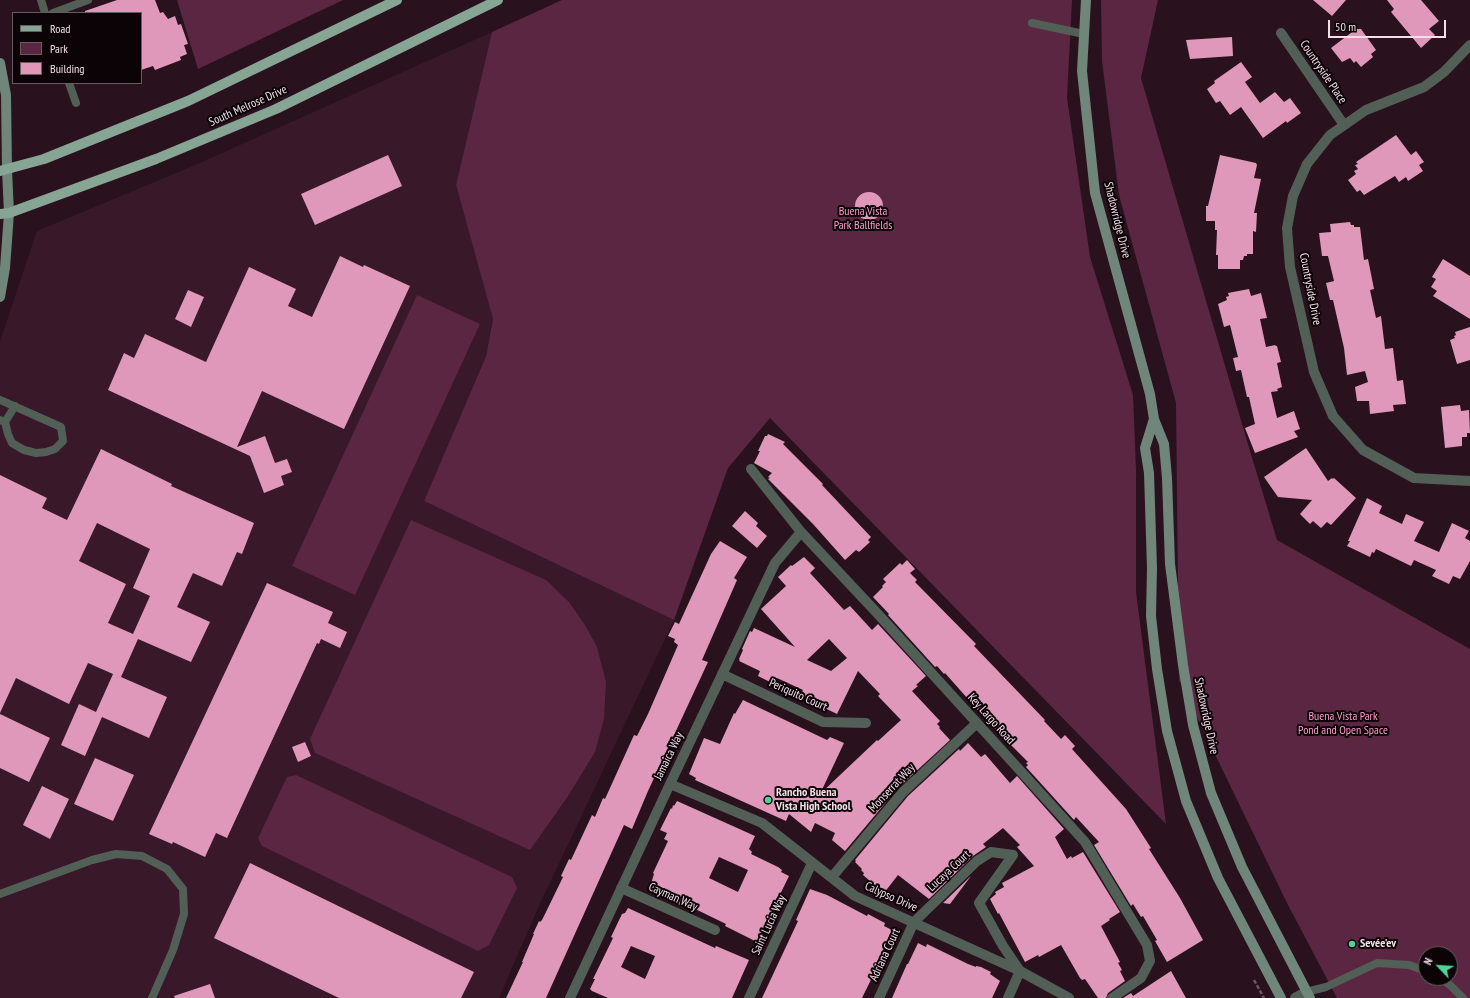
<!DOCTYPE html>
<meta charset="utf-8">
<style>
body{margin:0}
#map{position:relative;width:1470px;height:998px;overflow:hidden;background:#2a111e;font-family:"PT Sans Narrow",sans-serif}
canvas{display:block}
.legend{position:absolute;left:12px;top:12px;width:130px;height:72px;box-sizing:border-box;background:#0c0307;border:1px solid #685b61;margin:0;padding:5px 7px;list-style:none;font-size:12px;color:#f3dfe8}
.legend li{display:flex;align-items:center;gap:8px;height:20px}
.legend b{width:20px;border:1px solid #685b61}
.north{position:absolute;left:1418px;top:946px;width:40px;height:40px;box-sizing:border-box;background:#0c0307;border:1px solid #685b61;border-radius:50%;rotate:295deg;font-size:11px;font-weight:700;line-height:16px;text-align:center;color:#f3dfe8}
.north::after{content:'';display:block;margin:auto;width:14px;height:18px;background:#4fd399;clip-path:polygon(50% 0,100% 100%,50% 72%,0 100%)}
.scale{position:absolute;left:1328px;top:20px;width:118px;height:18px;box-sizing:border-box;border:2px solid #f3dfe8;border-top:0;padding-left:5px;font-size:12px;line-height:14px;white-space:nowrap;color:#f3dfe8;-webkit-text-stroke:3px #0c0307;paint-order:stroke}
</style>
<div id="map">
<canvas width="1470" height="998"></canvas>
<ul class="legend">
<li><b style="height:5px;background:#87a594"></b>Road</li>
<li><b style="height:11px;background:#5a2642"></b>Park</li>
<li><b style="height:11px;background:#e098ba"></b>Building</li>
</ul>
<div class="north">N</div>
<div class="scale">50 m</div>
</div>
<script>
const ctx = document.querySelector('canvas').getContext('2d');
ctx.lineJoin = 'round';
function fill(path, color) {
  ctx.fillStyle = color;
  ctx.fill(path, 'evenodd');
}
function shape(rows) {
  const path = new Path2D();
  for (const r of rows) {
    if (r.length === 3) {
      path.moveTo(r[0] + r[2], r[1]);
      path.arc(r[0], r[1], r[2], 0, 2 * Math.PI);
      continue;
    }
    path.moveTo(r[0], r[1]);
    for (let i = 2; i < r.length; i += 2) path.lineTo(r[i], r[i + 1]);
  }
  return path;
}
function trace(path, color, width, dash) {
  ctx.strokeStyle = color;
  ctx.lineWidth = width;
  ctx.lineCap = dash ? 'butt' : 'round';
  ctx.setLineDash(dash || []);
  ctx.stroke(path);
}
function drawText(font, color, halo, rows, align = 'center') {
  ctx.font = font + ' "PT Sans Narrow",sans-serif';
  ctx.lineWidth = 4;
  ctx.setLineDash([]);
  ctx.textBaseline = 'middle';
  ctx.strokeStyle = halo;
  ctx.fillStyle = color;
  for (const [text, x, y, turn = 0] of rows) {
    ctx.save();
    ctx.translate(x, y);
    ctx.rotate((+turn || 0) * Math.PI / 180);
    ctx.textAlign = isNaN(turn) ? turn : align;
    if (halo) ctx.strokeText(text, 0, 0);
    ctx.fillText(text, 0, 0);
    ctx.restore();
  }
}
const built = shape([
 [492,32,456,185,493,318,486,355,424,501,674,620,538,908,499,998,0,998,0,342,37,231,193,166]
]);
const green = shape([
 [177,0,343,0,198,69],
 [562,0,1072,0,1067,98,1090,257,1133,395,1136,470,1136,592,1166,824,770,418,728,468,674,620,424,501,486,356,493,319,456,185,492,32],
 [1101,0,1158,0,1141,78,1247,441,1277,540,1470,649,1470,998,1337,998,1287,903,1179,680,1176,403,1119,195,1102,61],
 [1426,954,1450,954,1450,978,1426,978],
 [417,295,480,324,355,595,292,566],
 [411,520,546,580,569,602,585,625,597,647,606,682,604,719,595,752,568,796,530,850,315,753,310,739],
 [296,775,512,877,517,888,489,945,478,951,262,846,258,838,287,777]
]);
const building = shape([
 [117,0,155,0,160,13,163,12,168,19,175,16,178,25,181,24,188,44,184,45,187,54,180,57,181,60,155,70,153,66,141,70,141,13,85,13,85,11],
 [1313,0,1346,0,1332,16],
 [1387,0,1421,0,1439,21,1429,29,1435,35,1421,48,1391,12,1394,9],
 [1356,29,1361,29,1376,50,1371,54,1373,57,1361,67,1356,61,1354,63,1350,58,1342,62,1331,48],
 [1232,37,1233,56,1190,59,1186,40],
 [1241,62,1252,77,1245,82,1260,103,1275,92,1284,102,1290,98,1301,113,1287,123,1286,121,1263,138,1241,107,1230,115,1220,101,1216,103,1207,89,1215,83,1214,81],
 [1396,135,1411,155,1416,151,1424,162,1419,165,1423,171,1408,181,1406,177,1399,182,1395,176,1364,195,1360,190,1357,192,1348,180,1356,174,1354,171,1358,169,1355,165,1358,164,1356,162],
 [388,155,402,186,315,225,301,194],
 [1220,155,1256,163,1257,165,1254,178,1261,179,1254,213,1257,213,1256,232,1253,231,1253,254,1247,254,1247,256,1244,256,1243,260,1240,260,1240,269,1218,269,1218,255,1216,255,1217,230,1215,230,1215,221,1206,221,1206,206,1208,206],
 [869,206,14],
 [1350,222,1351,225,1354,225,1354,227,1360,227,1364,260,1368,259,1374,289,1370,290,1376,318,1381,316,1385,349,1393,348,1397,381,1403,380,1406,404,1393,405,1394,411,1370,414,1369,401,1357,401,1355,387,1368,382,1365,371,1347,375,1344,348,1333,300,1330,300,1326,283,1334,281,1328,256,1322,256,1319,233,1331,232,1330,224],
 [340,256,363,267,364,265,410,286,344,429,262,391,237,447,265,436,275,463,287,459,292,472,281,476,284,485,264,493,250,456,108,390,124,353,134,358,145,334,206,362,249,267,296,289,288,306,312,317],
 [1443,259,1470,276,1470,319,1433,296,1437,291,1431,287,1436,279,1432,277],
 [1249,289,1251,296,1261,293,1267,318,1260,319,1266,347,1275,345,1276,346,1277,346,1281,362,1277,363,1282,387,1277,389,1278,391,1271,392,1277,418,1294,411,1300,429,1294,431,1298,437,1255,453,1245,428,1255,424,1249,397,1247,397,1241,370,1236,371,1233,358,1238,357,1230,325,1224,327,1218,304,1227,300,1226,297,1229,296,1228,293],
 [188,290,204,297,191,327,175,319],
 [1470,327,1470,360,1457,364,1450,340,1455,338,1454,336,1456,335,1455,332],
 [1460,405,1461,411,1469,410,1470,433,1467,433,1467,437,1462,437,1462,446,1445,448,1441,407],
 [768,434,785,442,783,444,823,484,822,485,871,537,868,540,870,542,859,552,856,550,845,560,813,524,768,479,770,478,768,477,772,473,754,463,760,451,758,451,765,436,767,436],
 [1306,448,1328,481,1332,478,1333,479,1334,478,1356,498,1331,525,1327,522,1321,528,1313,521,1310,524,1300,514,1312,500,1278,497,1264,477],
 [101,449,172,484,171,486,254,523,242,554,237,552,222,586,193,573,177,607,210,622,191,662,138,639,121,677,167,697,149,738,102,717,85,756,61,745,79,704,96,712,113,674,88,663,69,704,16,678,0,713,0,475,47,498,42,508,67,520],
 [97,523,150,549,133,588,150,596,133,634,108,623,126,584,79,561],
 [1367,498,1382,506,1379,513,1402,524,1406,514,1424,522,1414,541,1439,552,1452,523,1469,531,1465,538,1470,541,1470,561,1460,579,1453,576,1449,584,1432,576,1436,570,1414,560,1411,566,1376,549,1374,553,1372,552,1370,557,1347,546,1350,541,1348,541],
 [745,511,758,523,756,526,767,536,757,548,732,526],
 [720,541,747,557,734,578,737,580,702,660,708,662,648,791,632,829,624,825,546,998,506,998,523,962,522,962,534,934,533,934,539,921,540,922,542,920,546,912,563,877,561,876,569,859,571,860,592,815,595,817,603,798,605,799,634,735,637,736,648,714,678,645,674,642,675,639,668,636,675,622,679,624,711,554],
 [804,557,815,568,810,573,844,610,850,606,872,630,878,624,926,676,916,685,918,686,912,691,940,721,937,724,940,727,939,728,950,740,898,788,845,851,832,840,835,833,815,823,811,832,789,814,786,821,695,780,696,778,689,774,704,738,720,744,734,713,735,714,743,700,827,740,830,737,844,743,820,794,877,740,878,741,901,720,878,696,880,694,858,671,837,714,802,697,801,695,803,690,777,678,774,684,758,676,760,671,739,661,740,660,739,659,743,650,742,649,750,631,752,632,754,628,795,647,761,609,786,586,778,577,791,565,792,566],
 [829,639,847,658,831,671,807,660],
 [907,560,915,569,910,573,917,580,915,582,976,644,974,646,1045,720,1044,721,1061,739,1065,735,1075,746,1072,749,1126,809,1151,848,1149,849,1180,898,1203,940,1167,962,1155,941,1157,940,1143,916,1141,917,1133,904,1131,906,1094,845,1099,842,1076,817,1074,820,1026,767,1028,765,1026,763,1028,762,991,725,945,673,944,674,937,666,935,667,888,615,889,614,873,597,883,587,882,586,886,582,883,579,900,563,902,565],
 [267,583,333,612,328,623,347,632,340,648,321,639,319,644,317,643,227,838,216,833,205,857,173,842,172,844,149,834],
 [0,714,50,738,29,782,0,768],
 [305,742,311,756,298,762,292,747],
 [968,743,981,757,985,754,1010,783,1017,776,1064,829,1055,837,1067,859,1071,856,1072,858,1083,852,1120,912,1109,919,1110,920,1101,926,1120,962,1118,963,1122,970,1120,971,1125,981,1108,993,1106,998,1098,998,1085,979,1082,980,1080,978,1061,945,1039,957,1038,955,1025,962,999,913,998,914,990,899,996,894,995,892,1004,887,1002,883,1034,866,1017,847,1020,845,1003,828,983,844,986,847,973,856,929,899,898,875,884,893,863,875,864,873,861,870,862,869,855,862,856,861,855,860,908,796,959,749,960,751],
 [95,758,134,775,113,821,74,804],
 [42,786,69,799,50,839,23,825],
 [677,801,755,836,749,849,752,852,751,854,778,867,782,870,781,872,789,876,757,942,725,926,726,924,687,905,682,906,670,900,671,898,650,887,654,874,653,873,668,841,664,839,667,833,660,830,671,808,672,809,673,805,674,806],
 [719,857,748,870,738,892,709,878],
 [250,863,474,972,461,998,339,998,214,938],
 [971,876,950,904,943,903],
 [810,889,827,895,867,916,868,914,881,921,885,923,884,926,892,930,882,952,884,953,862,998,762,998,798,921,796,920],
 [628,908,715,948,716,946,749,960,732,998,608,998,592,991,590,989,595,979,593,979,613,938,611,937,622,914,625,913],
 [631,946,655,956,645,979,621,967],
 [918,943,926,947,927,944,968,964,976,967,976,966,981,967,991,972,990,974,1000,981,992,998,892,998,907,964,908,964],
 [1171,971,1186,998,1123,998,1131,993,1133,996],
 [210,984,215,998,175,998,174,996]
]);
const path = shape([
 [1254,980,1264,998]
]);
const lane = shape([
 [41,0,45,13],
 [53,13,88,0],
 [1032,23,1084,34],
 [69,83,76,103],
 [0,400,61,427,63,441,55,449,46,452,36,453,24,450,12,443,8,434,5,422,0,420],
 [5,422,15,406],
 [0,894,92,860,116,854,142,856,167,869,183,889,184,914,173,950,152,998],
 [1439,978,1450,985,1463,998],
 [1306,992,1326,987,1377,963,1409,965,1426,971]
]);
const street = shape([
 [1281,33,1344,125],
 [1470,45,1444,72,1424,87,1366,110,1330,135,1307,164,1293,196,1287,228,1290,267,1314,372,1333,416,1363,450,1414,478,1470,481],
 [751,469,801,532,877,613,1085,842,1147,945,1150,961,1141,978,1112,998],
 [722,674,823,722,866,723],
 [670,784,762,823,855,896,1020,971,1069,998],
 [832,877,903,792,977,723],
 [621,888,715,930],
 [570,998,670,784,775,563,801,532],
 [749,998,812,863],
 [879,998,914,922,977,861,991,852,1013,855,979,903,1003,946,1020,971,1008,998],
 [1295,998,1306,992]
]);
const secondary = shape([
 [1086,0,1082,71,1095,193,1150,394,1154,419,1164,444,1167,478,1170,564,1183,665,1193,725,1211,793,1242,867,1310,998],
 [0,63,6,95,7,170,9,213,5,268,0,297],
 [1154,419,1145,448,1149,473,1152,568,1151,616,1157,669,1167,731,1186,801,1218,878,1281,998]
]);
const primary = shape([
 [0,171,44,159,188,101,397,0],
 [0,214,9,213,156,159,276,109,498,0]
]);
const markers = [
 [768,800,4,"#4fd399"],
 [1352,944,4,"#4fd399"]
];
const streetNames = [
 ["Countryside Place",1323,72,56],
 ["South Melrose Drive",248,106,-24],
 ["Shadowridge Drive",1117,220,76],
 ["Countryside Drive",1310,289,79],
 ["Periquito Court",798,695,24],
 ["Shadowridge Drive",1206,716,78],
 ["Key Largo Road",991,719,48],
 ["Jamaica Way",669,756,-64],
 ["Monserrat Way",892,788,-47],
 ["Lucaya Court",949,871,-43],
 ["Cayman Way",673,897,24],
 ["Calypso Drive",891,897,24],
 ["Saint Lucia Way",769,925,-65],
 ["Adriana Court",885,955,-65]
];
const parkNames = [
 ["Buena Vista",863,212],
 ["Park Ballfields",863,226],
 ["Buena Vista Park",1343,717],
 ["Pond and Open Space",1343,731]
];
const poiNames = [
 ["Rancho Buena",776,793],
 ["Vista High School",776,807],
 ["Sevée'ev",1360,944]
];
fill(built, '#381829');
fill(green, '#5a2642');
fill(building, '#e098ba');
trace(path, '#705964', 2.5, [4, 2]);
trace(lane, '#515f57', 8);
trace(street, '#515f57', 10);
trace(secondary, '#70867a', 10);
trace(primary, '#87a594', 10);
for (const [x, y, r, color] of markers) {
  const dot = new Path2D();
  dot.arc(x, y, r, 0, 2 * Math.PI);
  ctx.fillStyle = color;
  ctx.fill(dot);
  trace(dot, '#0c0307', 1.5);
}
drawText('12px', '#f3dfe8', '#0c0307', streetNames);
drawText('12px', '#fd9dcc', '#0c0307', parkNames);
drawText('bold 12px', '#f3dfe8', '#0c0307', poiNames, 'left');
</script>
